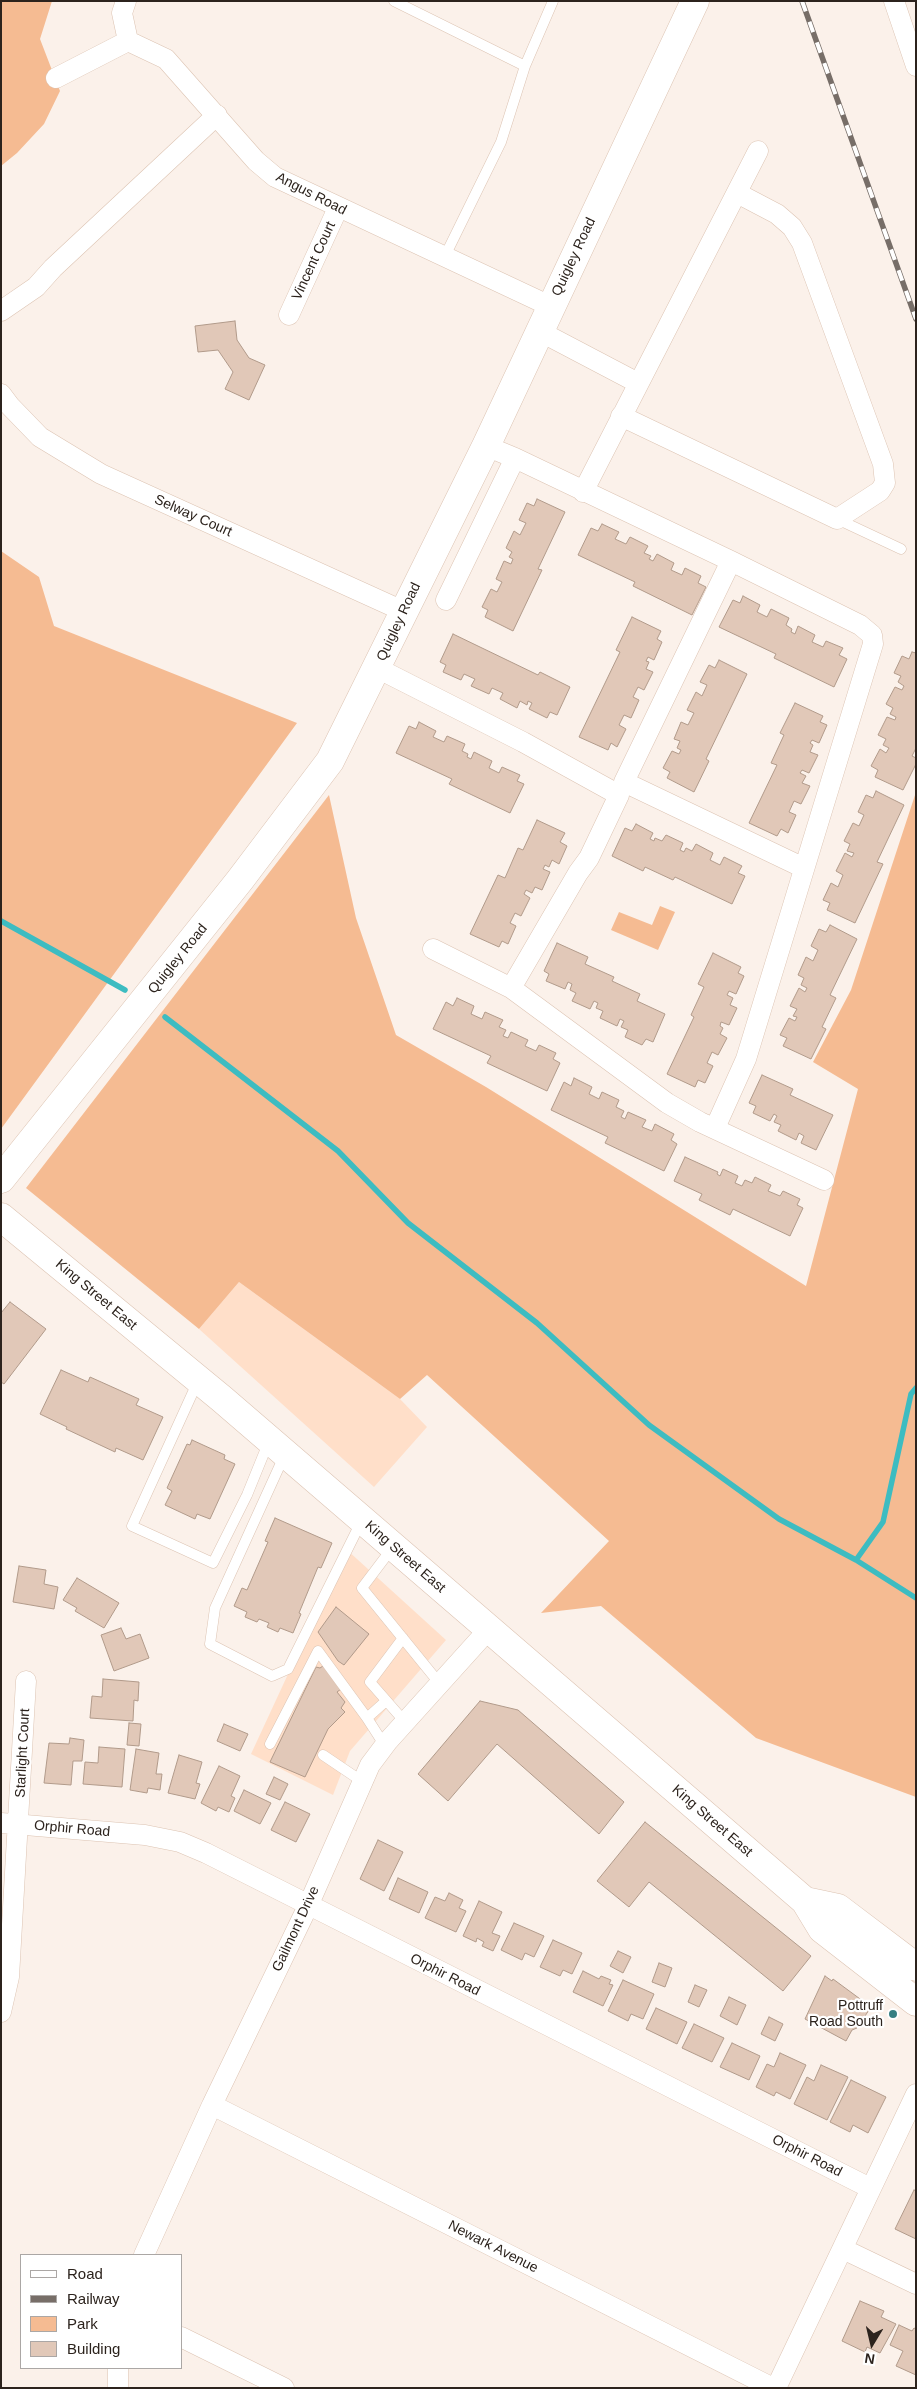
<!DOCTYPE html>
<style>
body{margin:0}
#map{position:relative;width:917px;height:2389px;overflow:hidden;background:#fbf1ea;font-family:Arial,sans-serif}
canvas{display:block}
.frame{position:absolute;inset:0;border:2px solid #2c231d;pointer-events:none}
.legend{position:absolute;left:20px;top:2254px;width:162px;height:115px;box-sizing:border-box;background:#fff;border:1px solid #aba7a5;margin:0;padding:6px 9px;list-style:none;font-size:15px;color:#2c231d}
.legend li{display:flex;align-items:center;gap:10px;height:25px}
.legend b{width:25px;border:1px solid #aba7a5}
.north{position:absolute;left:847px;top:2319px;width:50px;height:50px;-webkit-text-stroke:4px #fff;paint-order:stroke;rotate:189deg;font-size:14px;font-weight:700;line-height:20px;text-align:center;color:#2c231d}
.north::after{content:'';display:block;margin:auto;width:18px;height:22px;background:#2c231d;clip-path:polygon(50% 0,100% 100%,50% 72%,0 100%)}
</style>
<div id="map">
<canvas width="917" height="2389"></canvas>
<div class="frame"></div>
<ul class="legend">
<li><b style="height:6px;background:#fff"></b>Road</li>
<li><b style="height:6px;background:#776e68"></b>Railway</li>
<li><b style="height:14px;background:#f5bb92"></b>Park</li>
<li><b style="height:14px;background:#e1c8b8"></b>Building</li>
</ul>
<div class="north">N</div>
</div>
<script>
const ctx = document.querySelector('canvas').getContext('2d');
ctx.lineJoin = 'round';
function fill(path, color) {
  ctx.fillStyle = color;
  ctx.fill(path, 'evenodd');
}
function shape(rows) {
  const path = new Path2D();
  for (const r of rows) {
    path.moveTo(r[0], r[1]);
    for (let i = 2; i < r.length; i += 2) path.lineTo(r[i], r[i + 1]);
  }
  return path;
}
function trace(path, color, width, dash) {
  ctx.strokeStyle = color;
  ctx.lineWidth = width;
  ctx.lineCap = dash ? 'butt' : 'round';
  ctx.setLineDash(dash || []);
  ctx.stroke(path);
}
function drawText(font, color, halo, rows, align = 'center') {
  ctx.font = font + ' Arial,sans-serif';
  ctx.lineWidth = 4.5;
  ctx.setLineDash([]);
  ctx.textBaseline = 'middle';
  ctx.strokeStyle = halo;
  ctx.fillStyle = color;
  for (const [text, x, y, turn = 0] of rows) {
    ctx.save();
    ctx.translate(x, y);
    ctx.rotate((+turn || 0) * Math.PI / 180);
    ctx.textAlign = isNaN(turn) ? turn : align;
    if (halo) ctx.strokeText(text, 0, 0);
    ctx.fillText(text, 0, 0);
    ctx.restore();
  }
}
const built = shape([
 [239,1282,400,1399,427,1427,374,1487,199,1329],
 [346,1549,446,1640,350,1751,333,1795,251,1754]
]);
const green = shape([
 [1,1,52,1,40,39,60,91,44,124,17,153,1,166],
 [1,551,39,577,54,626,297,723,1,1129],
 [916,792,916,1797,756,1738,601,1606,541,1613,609,1541,427,1375,400,1399,239,1282,199,1329,26,1188,329,795,356,918,396,1035,486,1087,806,1286,858,1089,813,1062,851,990],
 [660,906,675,912,658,950,611,930,619,912,652,925]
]);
const stream = shape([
 [1,921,125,990],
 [165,1017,338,1151,408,1223,537,1323,649,1425,779,1519,856,1560,916,1598],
 [856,1560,883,1522,911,1394,916,1388]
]);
const building = shape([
 [235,321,237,340,249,358,265,365,249,400,225,389,233,372,218,350,198,352,195,326,235,321],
 [537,499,565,512,538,569,542,570,513,631,485,617,488,610,482,607,491,589,497,592,502,582,496,579,504,561,511,564,513,559,509,557,512,552,506,548,514,531,520,535,526,523,519,520,527,503,534,506,537,499],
 [602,524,619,532,615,539,626,544,630,537,648,546,644,553,651,556,649,559,653,561,657,554,674,563,671,570,682,575,685,568,701,576,698,583,706,587,692,615,633,586,635,582,578,555,591,528,598,531,602,524],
 [743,596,760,605,757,612,767,617,771,609,789,618,786,625,792,629,791,632,795,634,798,626,815,635,812,642,823,647,826,641,843,648,839,655,847,659,834,687,774,658,776,654,719,627,733,600,740,603,743,596],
 [632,617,661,631,657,639,662,642,654,660,648,657,646,661,649,662,646,669,653,672,644,690,638,687,633,697,639,700,631,718,624,715,619,725,626,729,617,747,611,743,608,750,579,737,620,652,616,650,632,617],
 [453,634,538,675,540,672,570,687,557,715,550,712,547,718,529,709,532,703,528,701,527,705,520,701,517,708,500,699,503,693,492,688,489,694,471,686,475,679,464,674,461,680,443,672,446,665,440,662,453,634],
 [912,652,916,653,916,748,912,756,916,758,916,764,903,790,875,777,878,770,871,766,880,749,886,753,889,748,883,745,886,739,878,735,887,717,895,720,896,717,890,714,893,708,886,704,895,687,902,690,904,686,898,682,901,676,894,673,902,656,909,659,912,652],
 [719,660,747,674,706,759,709,761,694,792,667,778,670,772,663,768,672,751,679,754,681,750,677,748,680,741,674,739,681,722,688,725,694,713,687,710,696,692,702,696,707,685,700,682,709,665,715,668,719,660],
 [795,703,823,716,820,722,827,725,819,743,812,740,810,743,813,745,810,752,818,755,809,773,802,770,800,773,806,776,802,783,810,786,801,804,794,801,789,812,796,815,788,833,781,829,777,836,749,823,777,765,771,763,784,735,780,733,795,703],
 [419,722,436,731,433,737,444,742,447,736,465,744,462,751,468,754,467,757,471,759,474,752,492,761,489,768,499,773,502,767,520,775,517,781,524,784,510,813,449,784,452,779,396,753,409,726,416,729,419,722],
 [876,791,904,805,877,862,883,864,855,923,827,910,830,903,823,900,831,883,838,887,843,875,836,871,845,853,852,857,854,853,847,851,850,844,844,841,853,823,859,826,864,815,858,812,866,795,873,798,876,791],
 [537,820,565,833,560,842,567,846,559,864,552,860,549,867,545,865,543,869,550,872,542,890,535,887,532,893,526,890,524,894,530,898,521,916,515,913,510,923,516,926,508,944,502,941,499,947,470,934,498,875,505,878,518,848,523,850,537,820],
 [636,824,653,833,650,839,654,841,655,838,662,841,666,835,683,843,680,850,684,852,686,848,692,851,696,844,713,853,710,860,720,865,724,857,742,866,738,873,745,876,732,904,675,877,673,880,645,867,643,871,612,856,625,828,632,831,636,824],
 [830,925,857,939,830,995,836,998,822,1027,826,1029,811,1059,783,1046,787,1038,780,1035,789,1018,795,1021,797,1017,793,1016,797,1009,790,1006,799,988,805,992,807,988,801,985,804,978,798,975,806,957,813,961,818,950,811,946,819,929,826,932,830,925],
 [557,943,588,957,585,964,614,977,612,981,640,994,637,1001,665,1014,653,1042,646,1039,642,1045,625,1037,628,1030,621,1027,624,1021,620,1019,617,1026,600,1018,603,1011,596,1008,598,1003,594,1001,590,1009,572,1001,576,993,570,990,572,984,568,982,565,989,546,981,549,974,544,971,557,943],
 [713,953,741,967,738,973,744,976,736,994,729,991,727,995,733,998,730,1005,737,1008,729,1025,721,1022,720,1026,723,1028,720,1034,727,1038,718,1055,712,1052,707,1063,713,1066,705,1083,698,1080,695,1087,667,1074,694,1017,691,1015,704,987,698,984,713,953],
 [457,998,474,1006,471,1014,482,1019,485,1012,503,1020,499,1027,506,1030,503,1036,508,1038,511,1032,528,1040,525,1046,536,1051,539,1045,556,1053,553,1059,560,1063,547,1091,487,1063,491,1056,433,1029,446,1002,453,1006,457,998],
 [762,1075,793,1089,790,1095,833,1115,816,1150,801,1143,804,1136,799,1133,796,1140,778,1131,781,1125,774,1122,777,1116,774,1114,770,1121,753,1113,756,1106,749,1103,762,1075],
 [574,1078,592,1087,589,1094,599,1099,602,1092,619,1100,616,1107,624,1111,621,1117,625,1119,628,1112,646,1120,642,1127,652,1131,655,1124,674,1134,671,1140,677,1144,664,1171,605,1143,608,1137,551,1110,564,1082,571,1086,574,1078],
 [685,1157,718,1172,717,1174,720,1176,723,1169,738,1176,735,1183,742,1186,745,1180,752,1183,755,1177,771,1185,768,1191,780,1196,783,1191,800,1199,797,1205,803,1208,790,1236,733,1209,730,1215,699,1200,702,1194,674,1181,685,1157],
 [10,1302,46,1329,4,1384,1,1382,1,1313,10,1302],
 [61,1370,88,1382,90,1377,139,1399,136,1405,163,1417,143,1460,116,1448,115,1452,66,1429,67,1427,40,1414,61,1370],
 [192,1440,225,1455,224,1459,235,1464,210,1519,197,1514,195,1519,165,1505,172,1491,167,1488,187,1444,190,1445,192,1440],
 [275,1518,332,1543,321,1568,318,1567,299,1613,301,1614,293,1633,280,1628,278,1632,267,1627,269,1623,259,1619,257,1622,245,1617,247,1612,234,1606,242,1588,247,1590,268,1542,265,1541,275,1518],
 [19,1566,46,1570,44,1584,58,1587,54,1609,13,1602,19,1566],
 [77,1578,119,1603,104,1628,75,1611,77,1608,63,1600,77,1578],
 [336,1607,369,1634,344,1665,338,1661,318,1632,336,1607],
 [121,1628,126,1639,140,1634,149,1658,114,1671,101,1635,121,1628],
 [323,1666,341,1689,337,1692,345,1702,341,1708,345,1712,328,1729,305,1777,270,1762,316,1667,320,1668,323,1666],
 [103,1679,139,1682,138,1701,134,1700,133,1721,90,1718,92,1696,102,1697,103,1679],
 [480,1701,518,1710,624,1802,599,1834,497,1744,448,1801,418,1774,480,1701],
 [129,1723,141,1724,139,1746,127,1745,129,1723],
 [224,1724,248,1734,240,1751,217,1741,224,1724],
 [70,1738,84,1740,82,1761,73,1761,71,1785,44,1783,49,1743,69,1744,70,1738],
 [99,1747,125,1749,122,1787,83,1784,85,1762,98,1763,99,1747],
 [136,1749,159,1753,156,1774,162,1774,160,1790,148,1788,147,1793,130,1790,136,1749],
 [179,1755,202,1762,196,1783,200,1784,195,1799,168,1793,179,1755],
 [219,1766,240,1776,231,1796,235,1798,229,1812,218,1807,216,1811,201,1803,219,1766],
 [274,1777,288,1784,280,1800,266,1794,274,1777],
 [244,1790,271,1803,260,1824,234,1811,244,1790],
 [285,1802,310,1814,296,1842,271,1830,285,1802],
 [645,1822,811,1956,783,1991,649,1882,629,1907,597,1881,645,1822],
 [378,1840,403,1852,384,1891,360,1879,378,1840],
 [398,1878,428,1892,419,1913,389,1899,398,1878],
 [449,1893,463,1900,459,1908,466,1911,456,1932,425,1918,435,1897,445,1901,449,1893],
 [479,1901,502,1912,492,1933,500,1936,493,1951,482,1946,484,1942,477,1938,476,1942,463,1936,479,1901],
 [514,1923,544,1936,534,1957,525,1953,522,1960,501,1950,514,1923],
 [553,1940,582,1953,572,1974,563,1970,560,1976,540,1967,553,1940],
 [618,1951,631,1957,623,1973,610,1966,618,1951],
 [659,1963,672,1968,665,1987,652,1982,659,1963],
 [583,1971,599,1979,601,1976,611,1980,609,1984,613,1985,603,2006,573,1992,583,1971],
 [825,1976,832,1981,833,1979,871,2007,861,2022,857,2020,854,2024,857,2028,852,2030,846,2041,805,2019,825,1976],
 [623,1980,654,1994,643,2019,631,2014,628,2021,608,2011,623,1980],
 [695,1985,707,1990,699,2007,688,2002,695,1985],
 [729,1997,746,2005,737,2025,720,2016,729,1997],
 [656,2008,687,2022,677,2044,646,2029,656,2008],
 [769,2017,783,2024,775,2041,761,2034,769,2017],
 [694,2024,724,2038,712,2062,682,2048,694,2024],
 [732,2043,760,2056,749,2080,720,2067,732,2043],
 [780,2053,806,2065,790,2099,776,2092,774,2096,756,2087,767,2064,774,2067,780,2053],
 [821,2065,848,2077,827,2120,794,2104,807,2077,814,2081,821,2065],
 [851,2080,886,2097,868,2133,853,2125,850,2132,830,2122,851,2080],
 [914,2190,916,2191,916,2239,895,2229,914,2190],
 [860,2301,884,2311,881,2317,896,2324,880,2353,867,2347,865,2352,842,2341,860,2301],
 [899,2325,912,2331,914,2328,916,2329,916,2375,896,2366,903,2351,890,2345,899,2325]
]);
const lane = shape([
 [394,1,525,66],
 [445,256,501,142,525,66,553,1],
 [837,519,901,549],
 [198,1381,132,1526,213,1563,247,1495,269,1441],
 [285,1454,215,1608,210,1644,272,1676,288,1669,361,1522],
 [393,1547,362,1588,440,1684],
 [403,1638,370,1682,405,1722],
 [367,1718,386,1701],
 [270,1744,318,1651,367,1718,385,1746],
 [323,1755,363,1782]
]);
const street = shape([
 [126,1,122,13,128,41],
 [894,1,916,66],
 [128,41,166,59,256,161,275,177,550,306],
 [56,78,128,41],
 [1,311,36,287,53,268,217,115],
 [289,315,338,208],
 [539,331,638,383],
 [1,394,10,406,40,437,101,474,403,611],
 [621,416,837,519,880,491,885,483,883,464,802,243,792,227,777,214,737,193],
 [486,446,515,458,731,561,860,625,872,635,873,644,746,1059,715,1128],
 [583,492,758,151],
 [731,561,624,782,804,868],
 [446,600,515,458],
 [377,668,523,742,619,795,589,858,578,873,511,988],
 [433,949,511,988,667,1103,700,1122,824,1180],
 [1,1823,145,1835,180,1842,206,1853,870,2188],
 [1,2012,9,1977,26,1681],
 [212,2105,773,2388],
 [843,2249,916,2284],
 [144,2255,212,2105,308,1906,370,1765,388,1741,489,1629],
 [181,2337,284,2388],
 [118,2368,118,2388],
 [776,2388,916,2094]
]);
const secondary = shape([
 [1,1179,240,880,330,761,486,446,695,1],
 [1,1217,222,1399,805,1901,822,1929,916,2002],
 [805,1901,838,1908,916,1967]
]);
const rail = shape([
 [802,1,916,319]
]);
const markers = [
 [893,2014,5,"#367f82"]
];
const streetNames = [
 ["Angus Road",311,194,27],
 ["Quigley Road",574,257,-65],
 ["Vincent Court",314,261,-65],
 ["Selway Court",193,516,24],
 ["Quigley Road",399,622,-65],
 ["Quigley Road",178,959,-51],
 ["King Street East",96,1295,40],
 ["King Street East",405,1557,41],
 ["Starlight Court",23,1753,-87],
 ["King Street East",712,1821,41],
 ["Orphir Road",72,1829,5],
 ["Gailmont Drive",296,1929,-65],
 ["Orphir Road",445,1975,27],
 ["Orphir Road",807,2156,27],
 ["Newark Avenue",493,2247,27]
];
const poiNames = [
 ["Pottruff",883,2006],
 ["Road South",883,2022]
];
fill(built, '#ffdfc9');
fill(green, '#f5bb92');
trace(stream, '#3dbcc1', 5.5);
fill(building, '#e1c8b8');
trace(building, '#b19a8a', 1);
trace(lane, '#dcc3b2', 11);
trace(street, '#dcc3b2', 21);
trace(secondary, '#dcc3b2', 29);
trace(lane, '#fff', 10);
trace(street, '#fff', 20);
trace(secondary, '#fff', 28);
trace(rail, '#776e68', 5.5);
trace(rail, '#fff', 4, [11]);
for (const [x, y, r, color] of markers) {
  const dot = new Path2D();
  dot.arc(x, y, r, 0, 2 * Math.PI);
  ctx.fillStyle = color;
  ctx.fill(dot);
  trace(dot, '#fff', 2);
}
drawText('14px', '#2c231d', '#fff', streetNames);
drawText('14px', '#2c231d', '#fff', poiNames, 'right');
</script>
